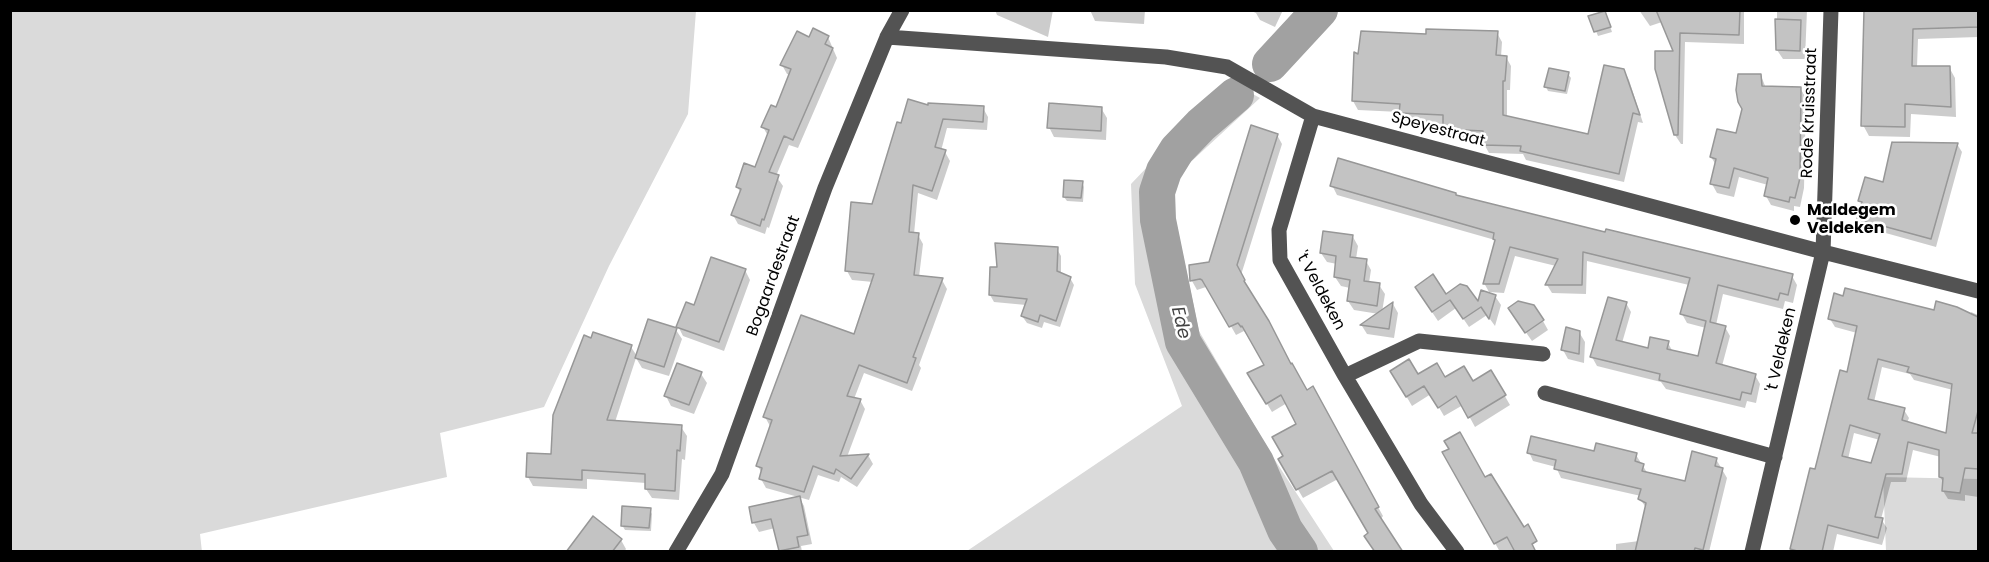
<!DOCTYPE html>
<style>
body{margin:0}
#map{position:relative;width:1989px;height:562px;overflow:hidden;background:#fff;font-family:Poppins,sans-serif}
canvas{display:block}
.frame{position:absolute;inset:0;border:12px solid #000;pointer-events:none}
</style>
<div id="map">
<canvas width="1989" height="562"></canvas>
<div class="frame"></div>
</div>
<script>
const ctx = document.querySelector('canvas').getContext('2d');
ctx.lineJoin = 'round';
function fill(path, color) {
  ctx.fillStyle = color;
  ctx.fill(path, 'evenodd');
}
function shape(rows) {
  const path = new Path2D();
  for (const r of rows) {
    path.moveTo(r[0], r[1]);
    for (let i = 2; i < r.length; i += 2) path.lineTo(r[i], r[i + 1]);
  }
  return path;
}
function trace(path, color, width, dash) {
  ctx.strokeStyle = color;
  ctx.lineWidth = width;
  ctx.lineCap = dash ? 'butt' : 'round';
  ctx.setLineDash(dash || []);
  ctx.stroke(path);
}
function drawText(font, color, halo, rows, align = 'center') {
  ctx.font = font + ' Poppins,sans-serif';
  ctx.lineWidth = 5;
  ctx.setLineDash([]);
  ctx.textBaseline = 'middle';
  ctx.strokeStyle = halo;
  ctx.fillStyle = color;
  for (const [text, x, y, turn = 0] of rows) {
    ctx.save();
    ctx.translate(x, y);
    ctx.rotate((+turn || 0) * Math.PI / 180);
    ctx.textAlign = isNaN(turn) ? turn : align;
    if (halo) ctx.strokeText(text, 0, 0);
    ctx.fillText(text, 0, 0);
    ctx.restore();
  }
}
const green = shape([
 [10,11,11,10,696,11,688,114,609,266,544,407,440,433,447,477,200,534,202,552,11,551],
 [1229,81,1260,98,1168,183,1199,331,1271,454,1334,551,967,551,1182,406,1135,284,1131,184],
 [1883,477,1978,479,1978,551,1886,551]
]);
const shadow = shape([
 [995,10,1053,10,1048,37,997,15],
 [1090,10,1145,10,1144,24,1095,21],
 [1249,10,1283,10,1275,27,1260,20,1256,13],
 [1639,10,1744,10,1744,44,1685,42,1683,144,1681,144,1675,135,1675,53,1662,22,1650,26],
 [1777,10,1807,10,1805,59,1783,59,1777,50],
 [1865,10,1978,10,1978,37,1918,39,1917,67,1949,67,1955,78,1956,117,1911,114,1910,137,1869,136,1863,125],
 [1590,17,1607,17,1612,32,1598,36],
 [1497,33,1502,42,1501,57,1506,57,1511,66,1510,90,1507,90,1507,117,1589,136,1624,70,1629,80,1643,123,1638,122,1624,182,1526,160,1523,154,1489,153,1484,144,1484,139,1449,137,1444,128,1444,124,1406,122,1400,112,1358,110,1353,101,1360,56,1427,35],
 [828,37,837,58,798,148,789,145,776,176,783,186,769,228,767,227,765,234,738,224,733,215,741,193,737,187,756,169,768,136,763,127,777,109,790,75,787,74,782,65,810,39],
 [1568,74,1571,78,1567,94,1548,91,1546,87],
 [1761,76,1766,88,1800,88,1806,98,1804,188,1800,207,1794,206,1794,211,1771,205,1766,196,1768,185,1739,177,1734,197,1717,193,1712,184,1716,165,1711,157,1737,135],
 [929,107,983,108,988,117,987,130,947,128,941,151,945,152,950,161,937,200,918,193,914,234,918,235,923,244,919,277,942,280,947,289,919,365,921,368,912,391,864,373,854,399,860,400,865,409,847,457,868,455,873,464,857,487,841,477,839,482,818,475,809,500,766,488,761,479,762,474,758,466,770,426,765,417,855,336,873,282,852,280,847,271,902,125],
 [1101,108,1107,118,1106,140,1054,137,1049,127],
 [1277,135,1282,144,1241,275,1307,392,1312,388,1383,516,1370,534,1338,479,1303,498,1280,459,1285,457,1298,424,1287,403,1272,412,1249,374,1266,365,1244,331,1236,335,1209,288,1206,287,1197,290,1192,281,1190,266,1210,264],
 [1957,144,1962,152,1936,247,1864,227,1859,218,1863,205,1860,200,1885,184],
 [1082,182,1084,187,1083,202,1067,201,1064,197],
 [1332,185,1457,197,1792,276,1797,285,1793,303,1785,301,1783,309,1723,294,1716,325,1725,327,1730,336,1722,366,1755,375,1760,384,1756,403,1747,401,1745,408,1666,389,1661,382,1597,366,1592,357,1626,303,1631,312,1622,343,1649,349,1668,343,1673,352,1699,358,1706,328,1687,323,1682,314,1689,285,1587,261,1586,294,1552,293,1547,285,1556,266,1515,256,1504,293,1489,292,1484,283,1496,242,1495,240,1337,195],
 [1353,237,1358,246,1356,259,1366,261,1371,270,1369,283,1379,285,1385,294,1382,312,1393,304,1398,313,1394,338,1367,334,1362,326,1379,314,1354,310,1348,301,1350,288,1341,286,1335,277,1337,264,1327,262,1321,253],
 [1057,249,1061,256,1061,274,1070,278,1074,285,1060,327,1044,322,1042,328,1027,323,1022,316,1026,305,994,302,990,295,998,268],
 [745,270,750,280,724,351,683,336,678,326,695,307],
 [1446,296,1478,304,1495,296,1501,305,1495,326,1487,315,1469,327,1456,308,1438,321,1422,297],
 [1935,311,1970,315,1971,312,1978,315,1978,497,1965,495,1965,501,1948,499,1943,491,1944,483,1940,477,1941,457,1913,450,1906,482,1891,482,1881,519,1887,528,1882,545,1837,534,1833,552,1793,552,1791,549,1848,374,1857,333,1835,327,1830,319],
 [1882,367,1910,374,1914,380,1953,390,1947,435,1907,423,1909,418,1904,410,1874,402],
 [1854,433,1880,440,1872,465,1848,459],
 [1515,317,1543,321,1548,330,1532,341],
 [676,330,682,339,669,376,642,368,636,358,615,422,681,427,687,436,685,460,682,459,679,500,652,498,646,489,646,483,587,479,587,489,533,486,528,477,553,456,631,347,637,356],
 [1579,332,1585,342,1584,363,1568,359,1563,350],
 [1392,372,1472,383,1491,372,1510,405,1475,427,1463,405,1444,416,1431,394,1412,406],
 [701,374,707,383,694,414,671,406,666,396],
 [1529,452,1636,455,1648,474,1686,483,1716,459,1727,478,1709,552,1616,552,1616,544,1639,541,1647,509,1640,499,1641,496,1561,478,1556,467,1533,461],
 [1444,453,1484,479,1534,552,1509,552,1508,550,1500,552],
 [799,497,804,506,812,544,801,546,802,552,781,552,775,528,759,532,754,523,750,508],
 [650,510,652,514,651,531,625,530,622,525],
 [621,540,626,549,624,552,567,552]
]);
const river = shape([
 [1270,64,1320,10],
 [1236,95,1201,125,1177,150,1164,171,1157,192,1158,220,1183,342,1256,462,1285,530,1300,552]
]);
const building = shape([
 [1656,10,1740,10,1739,35,1680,33,1678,135,1674,135,1655,69,1655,51,1673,51,1656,10],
 [1864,10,1978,10,1978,27,1913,29,1912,66,1950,66,1951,107,1905,104,1905,127,1861,126,1864,10],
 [1605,11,1611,27,1594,32,1588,16,1605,11],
 [1775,19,1801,20,1800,51,1776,50,1775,19],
 [813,28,829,36,825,44,833,48,793,140,784,136,769,172,779,175,764,220,762,219,760,226,731,215,741,189,736,187,744,163,755,167,769,130,761,127,771,105,776,107,791,69,780,65,797,31,809,37,813,28],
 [1426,29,1498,31,1496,55,1507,56,1505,81,1503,81,1503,115,1588,134,1604,65,1624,69,1640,115,1633,113,1619,174,1520,151,1521,146,1482,145,1483,131,1443,129,1443,115,1399,113,1400,104,1352,101,1354,52,1358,54,1361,31,1426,34,1426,29],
 [1549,68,1569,72,1565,91,1544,87,1549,68],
 [1738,74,1761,74,1762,86,1801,87,1800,178,1795,198,1790,197,1789,202,1764,196,1768,178,1734,168,1729,188,1710,184,1716,159,1710,157,1717,129,1736,133,1742,109,1738,102,1736,90,1738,74],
 [908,99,928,105,928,103,984,106,983,122,943,119,935,147,946,150,932,191,913,185,909,232,919,233,914,275,943,278,913,357,916,358,907,383,859,365,847,396,861,399,840,456,869,454,851,479,836,469,834,474,813,466,804,492,759,479,762,468,756,466,772,420,763,417,801,315,854,334,874,274,845,271,851,202,872,204,897,122,901,123,908,99],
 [1049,103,1102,107,1101,131,1047,128,1049,103],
 [1251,125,1278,134,1237,265,1245,280,1244,281,1269,321,1291,364,1292,363,1307,390,1313,386,1379,507,1375,509,1403,552,1375,552,1364,536,1368,533,1332,471,1296,490,1278,459,1283,456,1272,437,1296,424,1281,395,1266,404,1247,373,1264,365,1242,326,1241,327,1238,323,1229,327,1202,280,1200,279,1190,281,1189,265,1209,262,1251,125],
 [1892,142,1958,143,1931,239,1857,219,1862,202,1858,201,1865,177,1883,182,1892,142],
 [1338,158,1456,193,1456,195,1605,232,1606,229,1793,274,1788,295,1780,293,1778,300,1718,285,1710,322,1726,326,1716,363,1756,374,1751,394,1742,392,1740,400,1659,380,1660,374,1590,357,1608,297,1627,302,1616,340,1648,348,1650,337,1669,341,1667,349,1698,356,1706,321,1680,314,1690,278,1583,252,1582,285,1545,285,1558,259,1510,247,1499,284,1483,284,1495,240,1493,239,1494,233,1330,186,1338,158],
 [1064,180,1083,181,1081,198,1063,197,1064,180],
 [1323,231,1353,235,1350,257,1367,259,1364,281,1380,283,1377,306,1347,301,1350,280,1334,277,1336,256,1320,253,1323,231],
 [995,243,1058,247,1057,271,1071,277,1056,321,1040,315,1038,322,1021,316,1027,299,989,295,990,267,997,267,995,243],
 [711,257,746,269,719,342,676,327,686,302,694,305,711,257],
 [1433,274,1446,294,1460,284,1467,286,1478,301,1481,290,1496,295,1489,319,1481,307,1463,319,1450,300,1432,312,1415,287,1433,274],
 [1845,288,1934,310,1936,301,1957,307,1978,317,1978,411,1972,433,1978,433,1978,469,1965,468,1960,493,1942,491,1943,478,1939,477,1939,450,1908,442,1902,474,1886,474,1875,517,1883,518,1878,538,1828,525,1822,552,1801,552,1790,549,1810,468,1815,469,1840,370,1847,372,1857,326,1828,319,1834,293,1843,296,1845,288],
 [1878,359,1909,367,1907,372,1952,384,1946,433,1902,420,1905,408,1868,399,1878,359],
 [1850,425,1880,434,1871,463,1842,456,1850,425],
 [1518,301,1534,305,1544,320,1525,333,1508,308,1518,301],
 [1393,302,1389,329,1360,325,1393,302],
 [648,319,677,328,664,367,635,358,648,319],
 [1566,327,1580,331,1579,354,1561,350,1566,327],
 [593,332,632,345,607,420,682,425,680,451,677,450,675,491,645,489,645,474,582,470,582,480,526,477,527,453,551,454,553,415,584,335,591,338,593,332],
 [1409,359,1418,374,1437,363,1445,377,1464,366,1473,381,1491,370,1506,395,1468,418,1456,396,1438,408,1424,386,1406,397,1390,371,1409,359],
 [677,363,702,372,689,405,664,396,677,363],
 [1460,432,1485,477,1491,474,1524,527,1528,524,1537,541,1532,544,1536,552,1515,552,1507,537,1494,544,1442,452,1449,449,1444,441,1460,432],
 [1531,436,1594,451,1596,443,1637,453,1635,461,1644,464,1642,471,1685,481,1692,451,1717,458,1715,466,1723,468,1703,550,1695,548,1694,552,1635,552,1646,503,1638,499,1641,489,1554,469,1556,460,1527,453,1531,436],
 [800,496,808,535,797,537,799,547,779,551,771,519,752,523,749,507,800,496],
 [622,506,651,508,649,528,621,526,622,506],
 [593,516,622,539,612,552,566,552,593,516]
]);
const minor = shape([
 [887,37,1166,57,1227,67,1313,116,1823,252,1978,291],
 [1313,116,1279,230,1280,260,1345,376,1421,504,1457,552],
 [1345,376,1419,341,1543,354],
 [1545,393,1775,457],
 [676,552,722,474,825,188,887,37,902,10],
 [1752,552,1823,252,1831,10]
]);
const markers = [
 [1795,220,6,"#000"]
];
const streetNames = [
 ["Rode Kruisstraat",1810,113,-88],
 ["Speyestraat",1438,130,15],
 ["Bogaardestraat",774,276,-70],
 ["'t Veldeken",1320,291,62],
 ["'t Veldeken",1782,350,-77]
];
const poiNames = [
 ["Maldegem",1807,211],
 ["Veldeken",1807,229]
];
const waterNames = [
 ["Ede",1180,323,76]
];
fill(green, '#dadada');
fill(shadow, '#0003');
trace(river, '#a1a1a1', 36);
fill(building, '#c3c3c3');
trace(building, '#979797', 1.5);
trace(minor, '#535353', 15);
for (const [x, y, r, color] of markers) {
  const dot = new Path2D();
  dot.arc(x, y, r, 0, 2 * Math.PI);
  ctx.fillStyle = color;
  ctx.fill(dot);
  trace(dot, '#fff', 2);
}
drawText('16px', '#000', '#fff', streetNames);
drawText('bold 16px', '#000', '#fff', poiNames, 'left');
drawText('italic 18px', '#424242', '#fff', waterNames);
</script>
